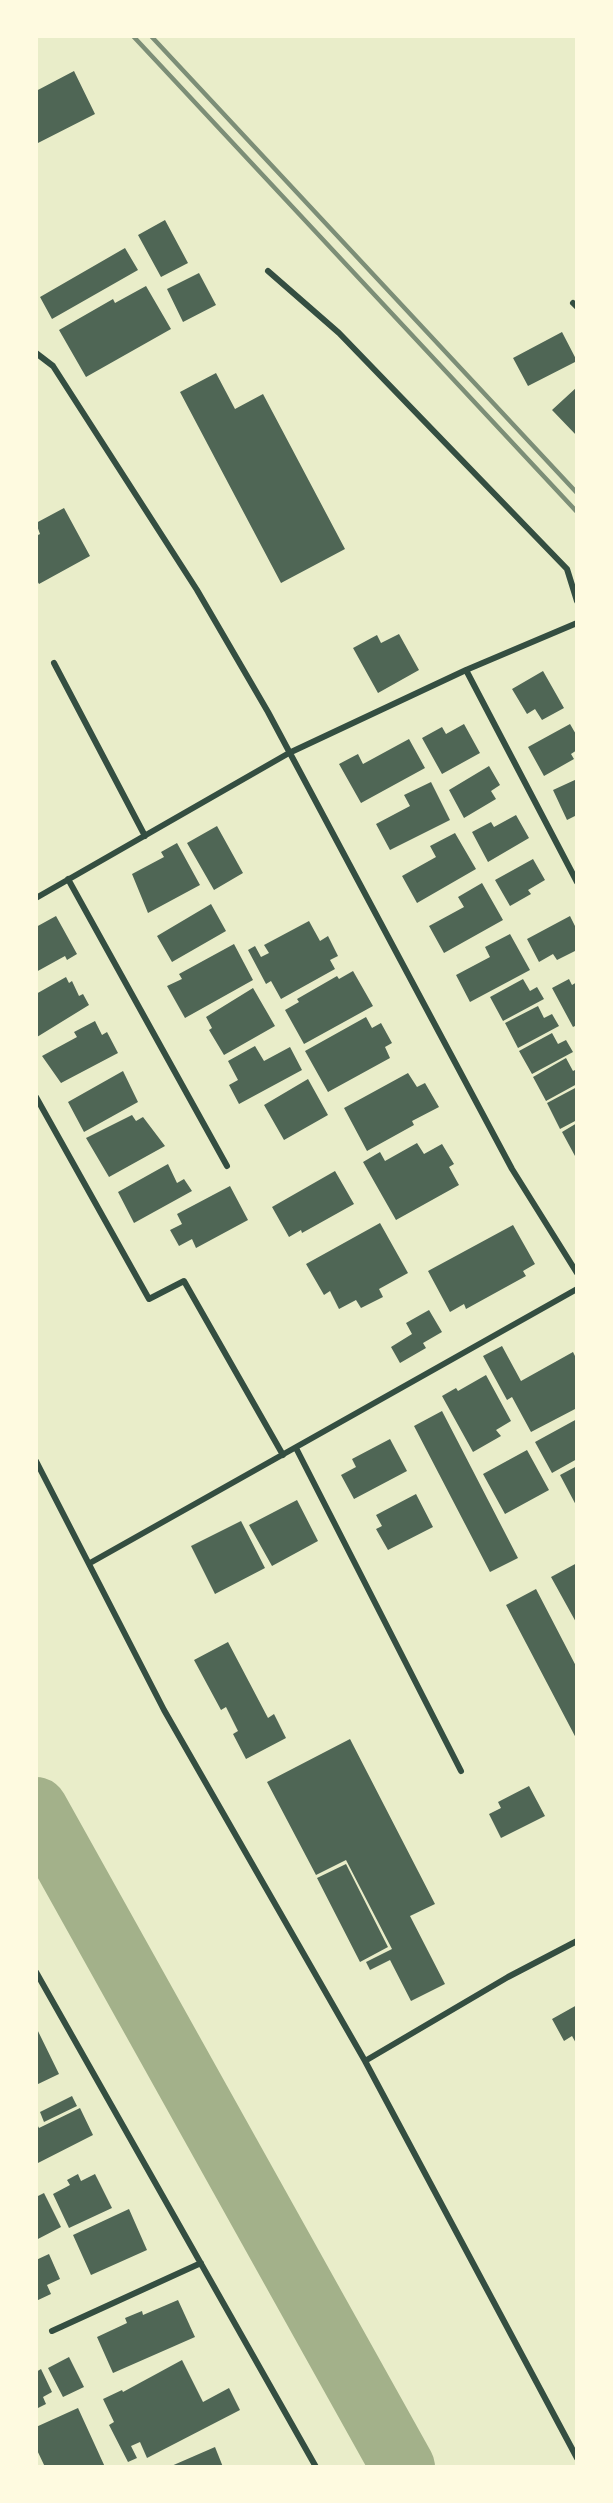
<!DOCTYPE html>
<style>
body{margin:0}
#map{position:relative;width:613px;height:2503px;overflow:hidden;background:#e9edc9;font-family:"Roboto Condensed",sans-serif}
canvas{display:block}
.frame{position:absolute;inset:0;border:38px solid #fefae0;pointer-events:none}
</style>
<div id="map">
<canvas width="613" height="2503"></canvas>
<div class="frame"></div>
</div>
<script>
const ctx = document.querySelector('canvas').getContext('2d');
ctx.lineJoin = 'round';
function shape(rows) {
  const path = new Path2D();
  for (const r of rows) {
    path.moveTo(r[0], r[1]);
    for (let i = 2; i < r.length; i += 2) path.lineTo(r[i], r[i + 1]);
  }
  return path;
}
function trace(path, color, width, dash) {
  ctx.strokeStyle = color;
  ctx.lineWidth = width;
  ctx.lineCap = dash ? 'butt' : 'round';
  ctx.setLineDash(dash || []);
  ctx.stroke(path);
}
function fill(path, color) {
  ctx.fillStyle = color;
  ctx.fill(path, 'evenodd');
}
const river = shape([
 [36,1809,403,2467]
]);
const building = shape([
 [74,71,95,114,36,144,36,91],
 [165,220,188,263,161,277,138,235],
 [125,248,138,270,52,319,40,297],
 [199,273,216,305,183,322,167,289],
 [146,286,171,329,86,377,59,330,113,299,115,303],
 [562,332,577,361,528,386,513,358],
 [216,373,235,409,263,394,345,549,281,583,180,392],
 [577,387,577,436,552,410],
 [64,508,90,556,39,584,36,579,36,536,40,534,36,523],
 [399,634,419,670,378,693,353,648,377,635,381,643],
 [543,671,564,708,542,720,535,709,527,714,512,689],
 [464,724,480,753,442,774,422,738,442,727,446,734],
 [570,724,577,736,577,750,571,754,574,759,544,776,528,747],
 [409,739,425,768,361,803,339,764,358,754,363,764],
 [489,766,500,785,491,791,496,799,464,818,449,790],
 [577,779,577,815,567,820,553,790],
 [431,782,450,820,390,850,376,824,410,806,404,795],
 [516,815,529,838,488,862,472,832,491,822,494,827],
 [217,826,243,873,214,890,187,843],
 [455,833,476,869,417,903,402,876,436,857,430,846],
 [177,843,200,885,148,913,132,874,164,857,161,852],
 [533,859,545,880,528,890,531,894,510,906,495,880],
 [482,883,503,920,444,953,429,926,464,907,458,897],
 [211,904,226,931,172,962,157,936],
 [56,916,77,954,67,960,65,956,36,972,36,927],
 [570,916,577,930,577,950,557,960,553,954,539,962,527,939],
 [309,921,320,941,328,936,338,956,330,960,335,969,281,999,271,981,266,984,248,950,255,946,261,957,269,953,264,945],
 [510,934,530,970,470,1002,456,975,490,957,485,947],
 [234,944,253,980,185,1018,167,986,182,979,179,974],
 [353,971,373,1006,304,1044,285,1010,299,1002,297,999,337,976,339,979],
 [66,977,69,983,72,981,79,996,83,994,89,1005,37,1037,36,994],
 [523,979,530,991,537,987,544,999,503,1021,490,997],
 [569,979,572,985,577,982,577,1025,573,1027,552,988],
 [253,988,275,1026,224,1055,209,1030,212,1028,206,1017],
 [538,1006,544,1018,552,1014,559,1026,518,1048,505,1023],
 [366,1017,372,1028,381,1023,392,1043,385,1047,390,1058,328,1092,305,1051],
 [95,1021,102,1035,107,1032,118,1053,61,1083,42,1056,77,1037,74,1032],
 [552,1033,558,1044,566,1040,573,1052,532,1074,519,1051],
 [255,1046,264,1061,290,1047,302,1070,239,1104,229,1085,238,1080,228,1061],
 [566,1058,573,1071,577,1069,577,1084,546,1101,533,1077],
 [123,1071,138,1102,84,1132,68,1102],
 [408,1073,417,1087,425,1083,439,1107,412,1121,414,1125,367,1151,344,1108],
 [308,1079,328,1115,284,1140,264,1105],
 [577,1087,577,1120,560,1129,547,1103],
 [132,1115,136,1121,143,1117,165,1146,109,1177,86,1138],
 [577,1123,577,1155,575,1156,562,1132],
 [417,1143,424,1154,442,1144,454,1164,449,1167,459,1185,396,1220,363,1162,380,1152,385,1161],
 [168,1164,177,1183,184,1179,192,1191,134,1223,118,1192],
 [335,1171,354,1204,302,1233,301,1230,289,1237,272,1207],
 [230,1186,248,1220,196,1248,192,1239,179,1246,170,1230,182,1224,177,1214],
 [380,1223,408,1273,379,1289,383,1297,361,1308,356,1300,339,1309,330,1291,324,1295,306,1264],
 [513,1225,535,1264,523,1271,526,1276,466,1309,464,1304,450,1312,428,1271],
 [429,1310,442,1332,423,1343,426,1348,400,1363,391,1347,412,1334,406,1323],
 [502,1346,521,1381,573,1352,577,1360,577,1408,531,1432,512,1397,507,1400,483,1356],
 [486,1375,511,1421,496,1430,501,1436,473,1452,442,1396,456,1388,458,1391],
 [442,1411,518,1558,490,1572,414,1426],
 [577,1419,577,1459,552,1473,535,1442],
 [390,1439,407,1471,354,1499,341,1475,356,1467,352,1459],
 [527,1450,549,1490,505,1514,483,1474],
 [577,1466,577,1507,560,1475],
 [416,1494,433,1527,388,1550,376,1529,382,1526,376,1515],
 [297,1500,318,1541,272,1566,249,1525],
 [241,1521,265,1568,215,1594,191,1546],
 [577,1563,577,1624,551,1577],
 [536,1589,577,1668,577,1740,506,1605],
 [228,1642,268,1718,274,1714,286,1738,246,1759,233,1734,238,1731,226,1707,221,1710,194,1660],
 [350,1739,435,1904,410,1916,445,1984,411,2001,390,1960,370,1970,366,1962,392,1949,346,1860,316,1875,267,1782],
 [529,1786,545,1816,501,1838,489,1814,501,1808,498,1802],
 [346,1864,388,1947,360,1962,317,1878],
 [577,2005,577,2045,572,2036,564,2041,552,2019],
 [36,2027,59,2074,36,2085],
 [72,2096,77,2106,44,2122,40,2112],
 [80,2108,93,2135,36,2164,36,2122,39,2128],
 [78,2174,81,2181,95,2174,112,2208,69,2228,53,2194,70,2185,67,2180],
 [44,2193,61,2227,36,2240,36,2197],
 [129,2209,147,2250,91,2275,73,2235],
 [49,2254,60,2279,47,2285,51,2294,36,2301,36,2260],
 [178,2300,195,2337,113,2373,97,2337,127,2323,125,2318,142,2311,143,2315],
 [69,2357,84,2387,63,2397,48,2368],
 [182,2360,203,2402,229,2388,240,2410,147,2458,140,2442,131,2446,137,2458,128,2462,109,2425,114,2422,103,2399,122,2390,123,2392],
 [41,2369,52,2392,43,2397,46,2404,36,2409,36,2372],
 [78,2408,105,2467,45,2467,36,2448,36,2427],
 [215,2447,223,2467,169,2467]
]);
const minor = shape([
 [268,271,339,333,567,569,577,601],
 [573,303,577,307],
 [36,353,53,366,197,590,268,712,512,1169,577,1273],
 [54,663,145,836],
 [466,670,577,882],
 [68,879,227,1166],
 [36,898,289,753,466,670,577,623],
 [36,1097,149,1299,184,1281,283,1455],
 [296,1448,461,1771],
 [36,1461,164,1710,365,2061,577,2458],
 [90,1563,577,1289],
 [36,1972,316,2467],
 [365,2061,508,1977,577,1941],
 [52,2331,201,2263]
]);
const rail = shape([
 [133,36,577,512],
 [151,36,577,493]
]);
trace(river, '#a3b18a', 64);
fill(building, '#4f6655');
trace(minor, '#344e41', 6);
trace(rail, '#7c8e77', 4.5);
</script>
